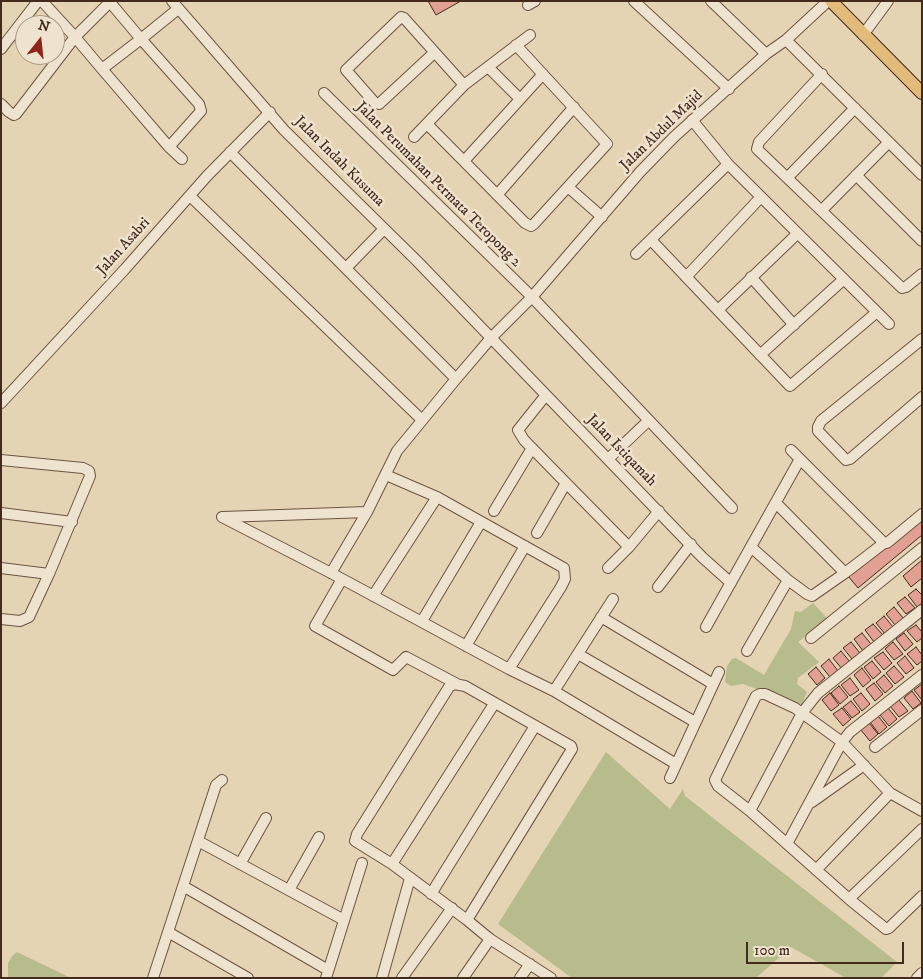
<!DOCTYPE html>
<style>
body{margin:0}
#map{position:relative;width:923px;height:979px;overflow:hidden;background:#e5d4b3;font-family:"IM FELL DW Pica",serif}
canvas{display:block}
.frame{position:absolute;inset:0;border:2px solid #432a1c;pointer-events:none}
.north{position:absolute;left:15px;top:15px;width:50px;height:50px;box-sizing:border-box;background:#eee3ce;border:1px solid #aa9987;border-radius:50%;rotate:16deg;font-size:14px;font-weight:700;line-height:20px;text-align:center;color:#432a1c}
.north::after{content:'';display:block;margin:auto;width:18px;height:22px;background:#8f2418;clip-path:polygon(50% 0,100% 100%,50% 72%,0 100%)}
.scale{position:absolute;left:746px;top:942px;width:158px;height:22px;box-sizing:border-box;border:2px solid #432a1c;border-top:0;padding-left:6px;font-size:15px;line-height:18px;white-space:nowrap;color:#432a1c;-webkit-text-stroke:4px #eee3ce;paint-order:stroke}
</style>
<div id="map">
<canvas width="923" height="979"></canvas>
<div class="frame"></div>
<div class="north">N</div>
<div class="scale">100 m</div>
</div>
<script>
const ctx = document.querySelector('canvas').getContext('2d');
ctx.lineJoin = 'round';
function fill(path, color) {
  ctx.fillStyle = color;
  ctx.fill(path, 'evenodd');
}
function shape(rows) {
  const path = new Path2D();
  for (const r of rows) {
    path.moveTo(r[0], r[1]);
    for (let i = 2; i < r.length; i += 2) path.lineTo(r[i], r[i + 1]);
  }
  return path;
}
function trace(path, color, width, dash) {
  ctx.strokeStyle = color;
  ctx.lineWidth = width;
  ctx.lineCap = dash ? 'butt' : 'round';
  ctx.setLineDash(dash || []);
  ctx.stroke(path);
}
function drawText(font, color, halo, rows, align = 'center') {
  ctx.font = font + ' "IM FELL DW Pica",serif';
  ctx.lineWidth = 5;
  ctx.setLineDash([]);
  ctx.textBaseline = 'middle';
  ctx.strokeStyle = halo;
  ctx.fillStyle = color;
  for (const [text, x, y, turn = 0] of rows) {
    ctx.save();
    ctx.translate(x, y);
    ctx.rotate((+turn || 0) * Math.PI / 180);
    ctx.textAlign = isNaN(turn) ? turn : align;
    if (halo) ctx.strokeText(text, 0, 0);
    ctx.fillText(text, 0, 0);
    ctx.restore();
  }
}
const green = shape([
 [813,603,826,617,826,620,798,642,819,662,798,678,797,684,807,692,801,706,785,698,766,691,762,691,743,684,731,686,725,682,727,666,732,659,736,658,764,675,791,629,795,611,801,612],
 [606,752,670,809,683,789,685,796,897,962,881,978,846,978,791,947,756,978,572,978,498,924],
 [17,952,71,978,8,978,8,963,13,955]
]);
const building = shape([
 [428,1,461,1,436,15,428,1],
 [922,516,922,535,858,588,848,576,922,516],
 [922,560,922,578,911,587,903,576,922,560],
 [916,589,922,595,922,603,917,607,908,595,916,589],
 [905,597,915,608,906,614,897,603,905,597],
 [894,607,904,619,895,625,886,614,894,607],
 [884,616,893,627,885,634,876,623,884,616],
 [873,624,883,635,874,642,865,630,873,624],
 [916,625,922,632,922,638,917,642,907,631,916,625],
 [862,633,871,644,863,651,854,639,862,633],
 [904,633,913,644,905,651,896,639,904,633],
 [851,642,860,653,852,659,843,648,851,642],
 [893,642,903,654,894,660,885,649,893,642],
 [916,647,922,655,922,661,917,665,907,654,916,647],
 [841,651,850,662,842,669,833,658,841,651],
 [883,652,892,663,884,670,874,658,883,652],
 [905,656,914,668,906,674,897,663,905,656],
 [829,659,838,671,830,677,821,666,829,659],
 [872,661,881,672,873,679,864,667,872,661],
 [894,666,904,677,895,684,886,673,894,666],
 [816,667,825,678,817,685,808,674,816,667],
 [862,668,871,680,863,687,854,675,862,668],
 [884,675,893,686,885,693,876,682,884,675],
 [850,678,859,690,850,696,841,685,850,678],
 [874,683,883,694,875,701,866,689,874,683],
 [922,684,922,700,914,690,922,684],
 [839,686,848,697,840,704,831,693,839,686],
 [912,691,921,703,913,709,904,698,912,691],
 [830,693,839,705,831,711,822,700,830,693],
 [861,693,870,704,862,711,853,699,861,693],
 [898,699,908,711,899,717,890,706,898,699],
 [851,701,860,712,852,718,843,707,851,701],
 [842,708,851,719,843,726,833,714,842,708],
 [888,708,897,719,889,726,880,715,888,708],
 [878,716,887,727,879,734,870,722,878,716],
 [869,723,878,734,870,741,860,729,869,723]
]);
const minor = shape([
 [42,1,75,37,102,69,169,147,201,111,199,104,141,39,102,69],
 [109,1,141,39,178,9],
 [172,1,284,130,417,261,702,557,731,583],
 [634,1,729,89],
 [711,1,766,54],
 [528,5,535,1],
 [863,35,888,1],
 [786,40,922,175],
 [1,49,38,1],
 [434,53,379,104,375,103,346,70,401,17,404,18,464,85],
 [488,67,520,99],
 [822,74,759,142,757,149,902,288,906,287,922,274],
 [324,93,532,297,732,508],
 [1,104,9,112,14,115,16,114,75,37,110,2],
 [692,120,728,164,889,324],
 [427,124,525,223,531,226,534,224,607,144,516,45],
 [414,137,464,85,530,35],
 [169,147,182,159],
 [230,152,456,379],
 [464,161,543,74],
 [856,175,922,241],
 [788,177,855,108],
 [568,187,602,217],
 [497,195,574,107],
 [190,196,422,420],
 [822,210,889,142],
 [651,240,790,386,877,312],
 [636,254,728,164],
 [346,268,384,229],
 [686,277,761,197],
 [751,277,794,325],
 [718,310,797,234],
 [922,339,821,421,818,427,818,431,846,460,850,459,922,397],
 [760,355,844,279],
 [546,395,518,430,524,440,566,483,629,547,659,511],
 [1,403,125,269,207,176,270,112],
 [791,450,884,543],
 [608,459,648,421],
 [1,460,83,468,89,471,90,476,49,574,29,617,20,621,1,619],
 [386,475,437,497,564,568,565,579,561,587,509,669],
 [777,504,845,573],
 [494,511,532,448],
 [1,513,72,522],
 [222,517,331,573,509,669,554,691,676,764],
 [223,517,367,512],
 [537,533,566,483],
 [751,547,788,580,807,594,812,596,845,573,884,543,887,543,922,514],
 [1,568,49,574],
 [608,568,629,547],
 [331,573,367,512,397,451,456,379,491,338,532,297,640,172,674,137,766,54,786,40,828,1],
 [342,579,315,626,393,670,406,657,457,684],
 [658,587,691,544],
 [373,596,437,497],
 [601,617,713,684],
 [422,621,481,522],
 [706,627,800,459],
 [811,638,922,548],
 [466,646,525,546],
 [747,651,788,580],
 [578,654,695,722],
 [554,691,613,599],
 [875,747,922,710],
 [670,778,719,672],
 [812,802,864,765],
 [750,811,802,713,818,693,922,610],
 [922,811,890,793,842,742,795,708,765,694,760,694,756,696,715,780,718,786,750,811,849,899,886,929,889,928,922,896],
 [198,841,344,920],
 [787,844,842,742,850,732,922,675],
 [240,864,266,818],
 [392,864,494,704],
 [816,870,890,793],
 [183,886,328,970],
 [289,890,319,837],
 [431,894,535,726],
 [849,899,922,829],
 [467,920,572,749,571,746,465,686,454,684,449,687,357,834,355,841,392,864,467,920,490,939,551,978],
 [168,932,248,978],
 [153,978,216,785,222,780],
 [326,978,362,863],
 [382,978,410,878],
 [402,978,452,908],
 [463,978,490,939],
 [520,978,530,964],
 [917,978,922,973]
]);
const major = shape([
 [831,1,922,93]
]);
const streetNames = [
 ["Jalan Abdul Majid",662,131,-44],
 ["Jalan Indah Kusuma",339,162,45],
 ["Jalan Perumahan Permata Teropong 2",438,185,45],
 ["Jalan Asabri",124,247,-48],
 ["Jalan Istiqamah",621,451,46]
];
fill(green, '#b6bc8b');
fill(building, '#e1a091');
trace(building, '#432a1c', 1);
trace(minor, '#6c5442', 12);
trace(major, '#432a1c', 14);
trace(minor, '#eee3ce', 10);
trace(major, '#e2ba7a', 12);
drawText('15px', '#432a1c', '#eee3ce', streetNames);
</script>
